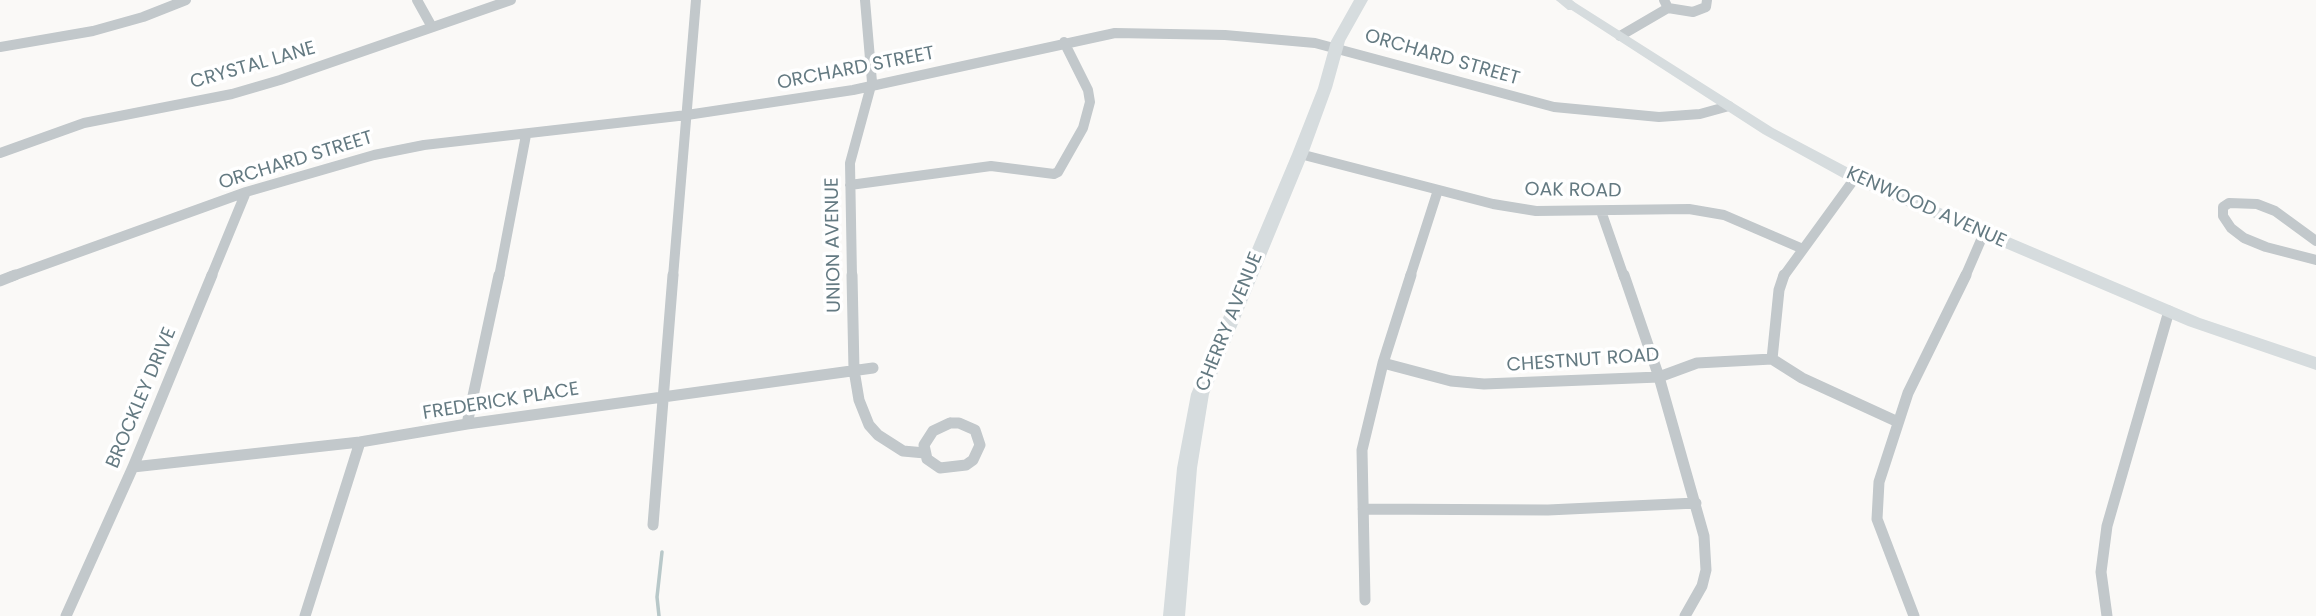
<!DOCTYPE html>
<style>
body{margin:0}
canvas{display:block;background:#faf9f7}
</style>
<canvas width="2316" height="616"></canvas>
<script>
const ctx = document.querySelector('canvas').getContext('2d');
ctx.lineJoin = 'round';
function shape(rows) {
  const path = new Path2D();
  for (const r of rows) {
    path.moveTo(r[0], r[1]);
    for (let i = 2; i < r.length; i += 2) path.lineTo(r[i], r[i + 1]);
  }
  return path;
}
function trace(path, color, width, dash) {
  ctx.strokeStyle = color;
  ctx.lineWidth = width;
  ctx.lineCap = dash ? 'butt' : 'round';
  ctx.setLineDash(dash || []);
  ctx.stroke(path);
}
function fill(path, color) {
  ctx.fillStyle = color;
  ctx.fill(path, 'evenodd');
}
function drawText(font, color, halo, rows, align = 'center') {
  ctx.font = font + ' Poppins,sans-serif';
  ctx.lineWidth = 7;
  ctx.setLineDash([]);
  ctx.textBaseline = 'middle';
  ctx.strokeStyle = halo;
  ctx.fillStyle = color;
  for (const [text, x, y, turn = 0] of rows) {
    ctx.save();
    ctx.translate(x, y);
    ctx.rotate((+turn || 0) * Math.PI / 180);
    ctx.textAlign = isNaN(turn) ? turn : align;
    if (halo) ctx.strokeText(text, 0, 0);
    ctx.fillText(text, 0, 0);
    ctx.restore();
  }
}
const stream = shape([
 [659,616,657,597,662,552]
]);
const streetFar1 = shape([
 [417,0,432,27],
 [1664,0,1668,8,1693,12,1706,7,1707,0],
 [1620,36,1668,8],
 [0,47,93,31,143,17,186,0],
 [0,153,84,123,232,94,280,80,511,0],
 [1300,154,1493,204,1536,211,1689,209,1724,215,1803,249],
 [850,185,991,166,1054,174,1058,172,1083,128,1090,102,1088,90,1064,42],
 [1601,211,1624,277],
 [2316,241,2275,211,2257,204,2229,203,2223,207,2223,216,2231,228,2244,238,2266,247,2316,260],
 [10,277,246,192,374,155,424,145,687,115,853,90,1115,33,1225,35,1315,43,1554,107,1659,117,1700,114,1729,106],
 [211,277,246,192],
 [499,277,526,135],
 [673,277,696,0],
 [852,277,850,163,872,82,865,0],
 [1410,277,1438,190],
 [1783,277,1855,178],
 [1965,277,1984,233]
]);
const street = shape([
 [852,275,854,370,859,400,869,425,878,435,903,451,925,453],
 [1624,275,1659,377,1704,536,1706,570,1702,586,1685,616],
 [0,281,15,275],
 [1772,359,1779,290,1784,275],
 [1383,363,1451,381,1484,384,1659,377,1697,363,1772,359,1802,378,1898,422],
 [950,423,959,423,975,430,980,445,973,460,966,465,940,468,927,459,924,445,933,431,950,423],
 [467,424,499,275],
 [133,467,360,442,467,424,873,368],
 [1363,509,1548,510,1696,503],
 [653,525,673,275],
 [1365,600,1362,450,1383,363,1411,275],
 [66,616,133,467,212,275],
 [305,616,360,442],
 [1914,616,1877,519,1879,482,1908,393,1966,275],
 [2107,616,2101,572,2107,526,2169,311]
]);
const secondary = shape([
 [1556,0,1571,0,1773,128,1860,174,2200,318,2316,357,2316,370,2188,326,1850,182,1763,134,1556,0]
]);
const primary = shape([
 [1354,0,1368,0,1345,41,1332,88,1308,154,1209,394,1197,468,1185,616,1163,616,1177,468,1191,394,1292,154,1318,88,1331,41,1354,0],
 [1556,0,1572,0,1580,7,1578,10,1568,10,1556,0]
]);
const streetNames = [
 ["ORCHARD STREET",1442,58,16],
 ["CRYSTAL LANE",253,66,-16],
 ["ORCHARD STREET",856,69,-11],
 ["ORCHARD STREET",296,161,-17],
 ["OAK ROAD",1573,191,1],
 ["KENWOOD AVENUE",1926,208,24],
 ["UNION AVENUE",834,245,-91],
 ["CHERRY AVENUE",1230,322,-68],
 ["CHESTNUT ROAD",1583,361,-4],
 ["BROCKLEY DRIVE",142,398,-67],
 ["FREDERICK PLACE",501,402,-9]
];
trace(stream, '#b8c8c9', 3.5);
trace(streetFar1, '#c2c8cb', 10);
trace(street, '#c2c8cb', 11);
fill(secondary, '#d6dcde');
fill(primary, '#d6dcde');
drawText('19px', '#647a82', '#fff', streetNames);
</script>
